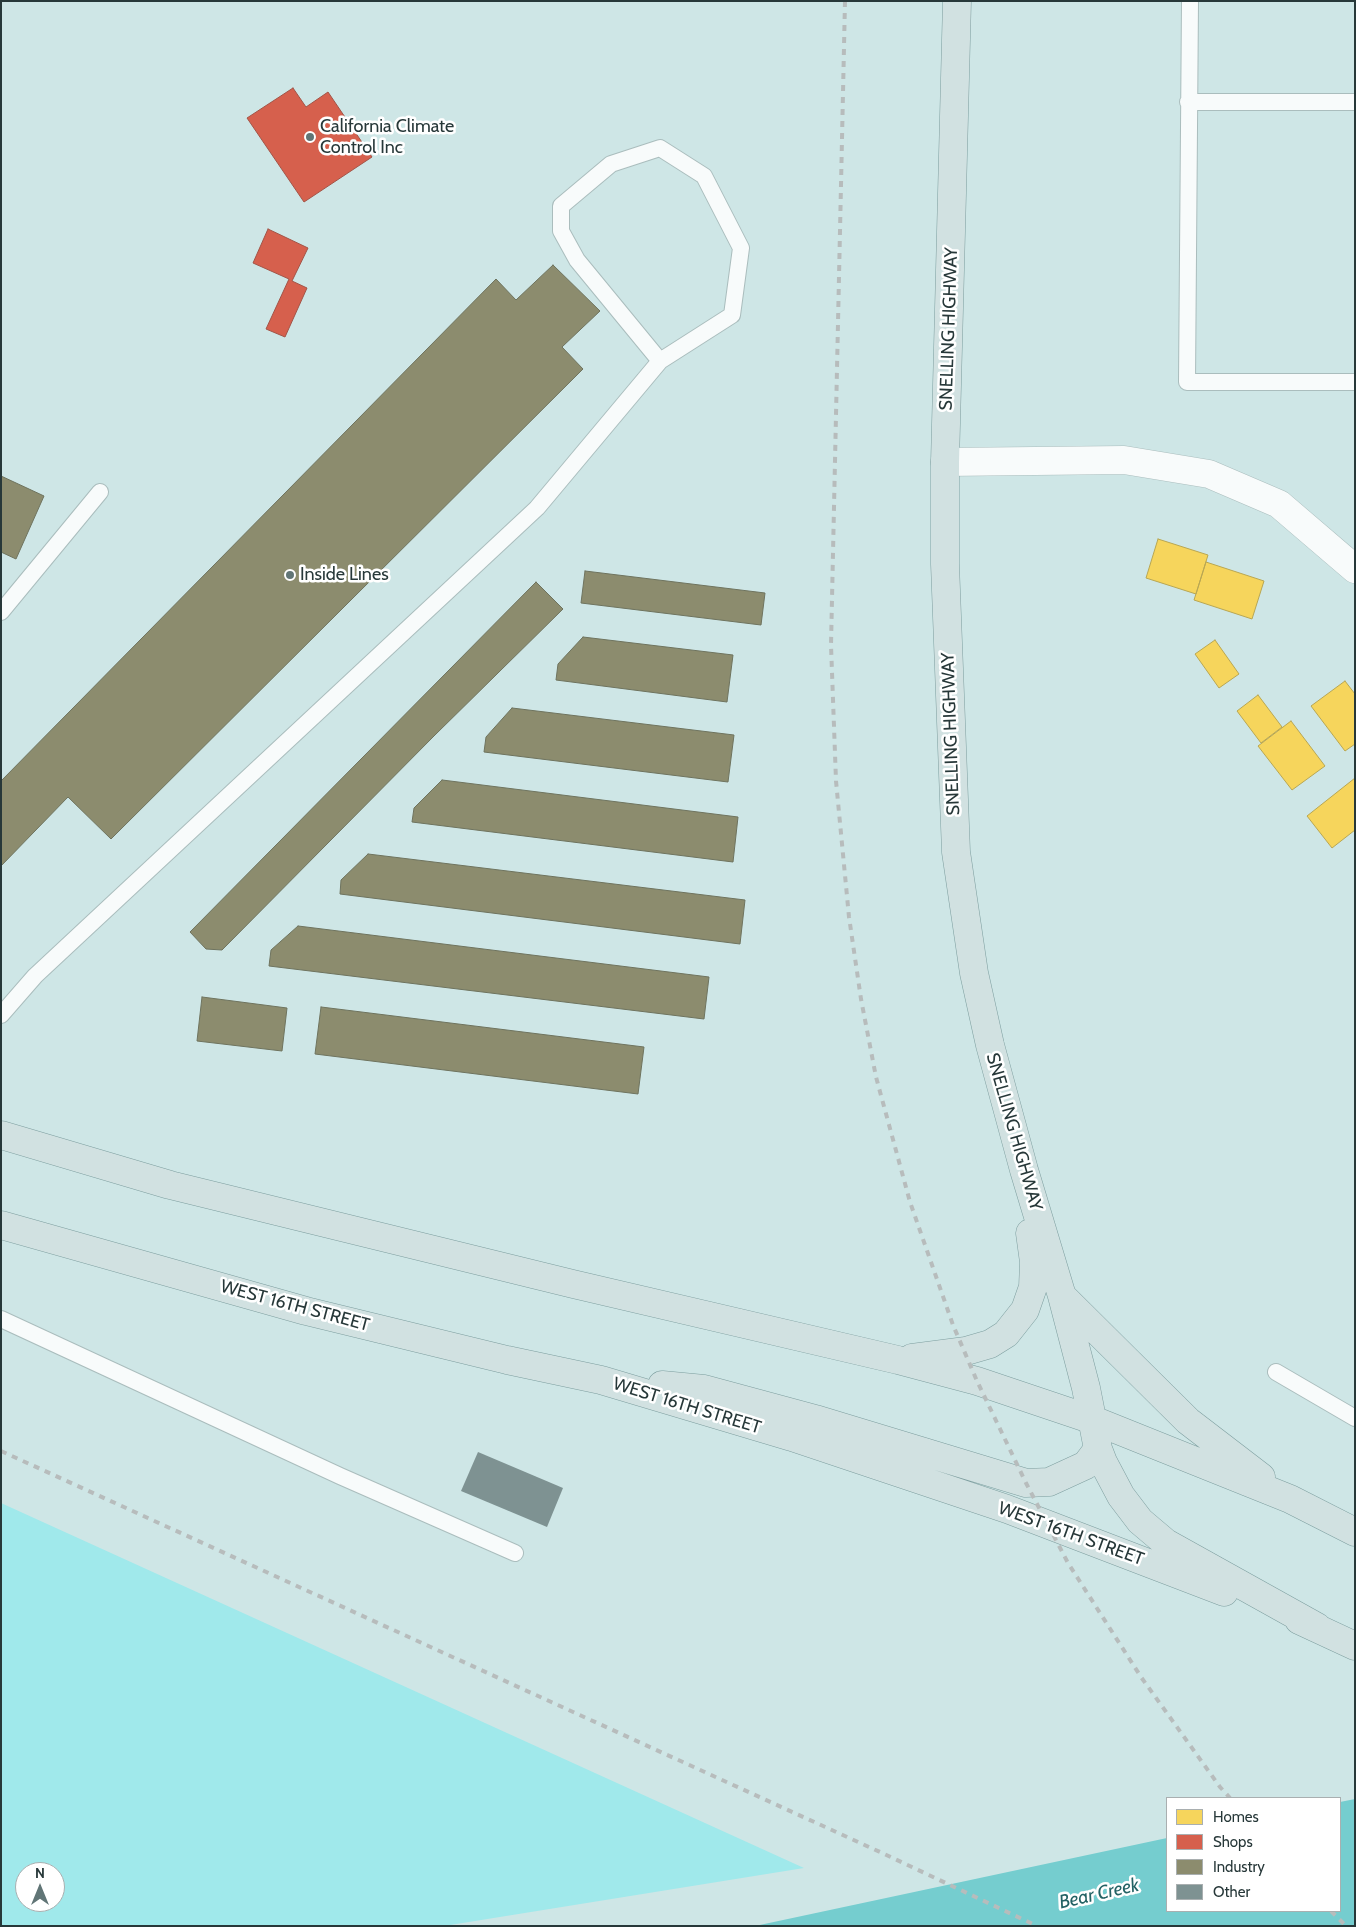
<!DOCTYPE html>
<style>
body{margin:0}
#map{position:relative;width:1356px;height:1927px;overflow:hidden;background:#cee6e6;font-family:Cabin,sans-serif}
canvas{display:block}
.frame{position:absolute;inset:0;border:2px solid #273839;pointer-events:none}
.legend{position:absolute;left:1166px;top:1797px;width:175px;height:115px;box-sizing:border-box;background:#fff;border:1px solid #a9afb0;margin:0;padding:6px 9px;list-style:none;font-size:15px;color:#273839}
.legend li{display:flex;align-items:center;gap:10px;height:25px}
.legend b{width:25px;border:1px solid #a9afb0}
.north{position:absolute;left:15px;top:1862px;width:50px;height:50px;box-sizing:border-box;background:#fff;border:1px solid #a9afb0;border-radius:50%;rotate:0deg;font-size:14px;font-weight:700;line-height:20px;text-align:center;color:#273839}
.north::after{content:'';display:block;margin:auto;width:18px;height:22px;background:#617576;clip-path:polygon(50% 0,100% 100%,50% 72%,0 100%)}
</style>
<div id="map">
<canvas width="1356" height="1927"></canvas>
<div class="frame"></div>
<ul class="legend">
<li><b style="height:14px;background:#f6d55c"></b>Homes</li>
<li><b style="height:14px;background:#d6604d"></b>Shops</li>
<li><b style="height:14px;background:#8c8c6e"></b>Industry</li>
<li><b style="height:14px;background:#7e9292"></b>Other</li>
</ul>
<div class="north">N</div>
</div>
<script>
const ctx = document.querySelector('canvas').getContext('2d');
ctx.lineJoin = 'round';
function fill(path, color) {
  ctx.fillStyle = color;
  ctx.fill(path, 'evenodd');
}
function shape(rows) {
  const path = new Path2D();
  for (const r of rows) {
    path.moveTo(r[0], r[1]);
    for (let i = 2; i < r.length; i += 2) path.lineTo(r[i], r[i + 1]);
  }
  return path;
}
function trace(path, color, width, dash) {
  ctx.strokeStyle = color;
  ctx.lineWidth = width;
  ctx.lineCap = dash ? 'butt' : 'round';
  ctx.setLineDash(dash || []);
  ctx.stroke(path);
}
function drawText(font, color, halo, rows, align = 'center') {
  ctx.font = font + ' Cabin,sans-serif';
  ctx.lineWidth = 5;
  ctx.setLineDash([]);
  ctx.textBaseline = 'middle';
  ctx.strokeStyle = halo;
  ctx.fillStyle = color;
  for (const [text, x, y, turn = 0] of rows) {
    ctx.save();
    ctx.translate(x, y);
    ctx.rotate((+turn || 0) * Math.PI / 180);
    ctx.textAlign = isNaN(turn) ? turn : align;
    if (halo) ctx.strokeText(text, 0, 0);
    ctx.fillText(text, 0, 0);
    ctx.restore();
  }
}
const green = shape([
 [1,1503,804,1868,444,1926,1,1926],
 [25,1872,55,1872,55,1902,25,1902]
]);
const water = shape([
 [1355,1799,1355,1926,755,1926,1167,1838,1167,1911,1340,1911,1340,1802]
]);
const homes = shape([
 [1158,539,1208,555,1196,594,1146,578,1158,539],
 [1206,562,1264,581,1252,619,1194,600,1206,562],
 [1215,640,1239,674,1219,688,1195,654,1215,640],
 [1345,681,1355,694,1355,744,1345,751,1311,706,1345,681],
 [1258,695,1282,727,1261,743,1237,711,1258,695],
 [1291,721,1325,766,1292,790,1258,746,1291,721],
 [1355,778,1355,830,1332,848,1307,816,1355,778]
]);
const shops = shape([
 [293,88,306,107,328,92,372,157,304,202,247,118,293,88],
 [268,229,308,248,292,281,307,288,285,337,266,329,289,279,253,263,268,229]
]);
const industry = shape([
 [553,265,600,311,562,347,583,369,111,839,68,797,1,866,1,781,496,279,516,300,553,265],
 [1,476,44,496,16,559,1,552,1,476],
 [585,571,765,593,761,625,581,603,585,571],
 [536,582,563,609,434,736,222,950,206,949,190,932,536,582],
 [583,637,733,655,727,702,556,680,558,664,583,637],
 [512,708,734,735,728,782,484,752,486,737,512,708],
 [442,780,738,817,733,862,412,822,414,808,442,780],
 [368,854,745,900,740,944,340,894,341,880,368,854],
 [298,926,709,977,704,1019,269,966,271,950,298,926],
 [202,997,287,1008,282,1051,197,1041,202,997],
 [321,1007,644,1047,638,1094,315,1054,321,1007]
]);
const building = shape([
 [478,1452,563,1488,547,1527,461,1491]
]);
const lane = shape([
 [1190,1,1187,382,1355,382],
 [1188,102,1355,102],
 [1,612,100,492],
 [1,1015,35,976,537,508,660,361,732,315,741,248,704,176,660,148,611,164,561,206,561,231,577,260,660,361],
 [1,1319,340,1476,515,1553],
 [1276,1372,1355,1418]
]);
const street = shape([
 [945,462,1124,460,1209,474,1279,504,1355,569]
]);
const primary = shape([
 [957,1,945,462,945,564,956,852,974,973,990,1045,1024,1170,1062,1296,1086,1388,1098,1449,1103,1462,1121,1496,1140,1521,1166,1543,1317,1627],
 [1,1135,170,1185,573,1284,898,1360,977,1381,1093,1420,1290,1499,1355,1532],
 [1,1225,306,1311,507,1360,601,1380,792,1437,1007,1509,1224,1592],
 [1062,1296,1188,1421,1261,1477],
 [912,1358,966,1351,990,1344,1006,1334,1025,1310,1033,1287,1034,1262,1030,1233],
 [662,1385,704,1389,815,1419,1026,1483,1049,1482,1086,1465,1098,1449],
 [1299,1620,1355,1646]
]);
const rail = shape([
 [845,1,831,645,836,781,849,917,861,999,876,1077,910,1202,953,1325,977,1381,1026,1483,1068,1563,1141,1677,1220,1787,1230,1798],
 [1,1451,880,1852,1037,1926],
 [1331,1911,1346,1926]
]);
const markers = [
 [310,137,5,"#617576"],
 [290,575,5,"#617576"]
];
const poiNames = [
 ["California Climate",320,127],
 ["Control Inc",320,148],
 ["Inside Lines",300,575]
];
const streetNames = [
 ["SNELLING HIGHWAY",949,329,-88],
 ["SNELLING HIGHWAY",951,734,-92],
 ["SNELLING HIGHWAY",1014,1132,74],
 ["WEST 16TH STREET",295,1306,15],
 ["WEST 16TH STREET",687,1406,17],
 ["WEST 16TH STREET",1071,1534,20]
];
const waterNames = [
 ["Bear Creek",1099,1894,-13]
];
fill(green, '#a0e9eb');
fill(water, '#75cdcf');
fill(homes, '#f6d55c');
trace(homes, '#b8a652', 1);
fill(shops, '#d6604d');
trace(shops, '#a25447', 1);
fill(industry, '#8c8c6e');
trace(industry, '#6e735e', 1);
fill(building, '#7e9292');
trace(lane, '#aabdbd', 18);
trace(street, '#aabdbd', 29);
trace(primary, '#7d9e9f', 29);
trace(lane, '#f8fbfb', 16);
trace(street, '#f8fbfb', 28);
trace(primary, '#d1e1e1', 28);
trace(rail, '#b7bcbc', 4, [6, 6]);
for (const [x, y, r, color] of markers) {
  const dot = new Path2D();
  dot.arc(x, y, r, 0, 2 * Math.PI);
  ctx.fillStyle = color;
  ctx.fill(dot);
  trace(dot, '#fff', 2);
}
drawText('18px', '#273839', '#fff', poiNames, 'left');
drawText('18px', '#273839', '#fff', streetNames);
drawText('italic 19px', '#236264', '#fff', waterNames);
</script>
